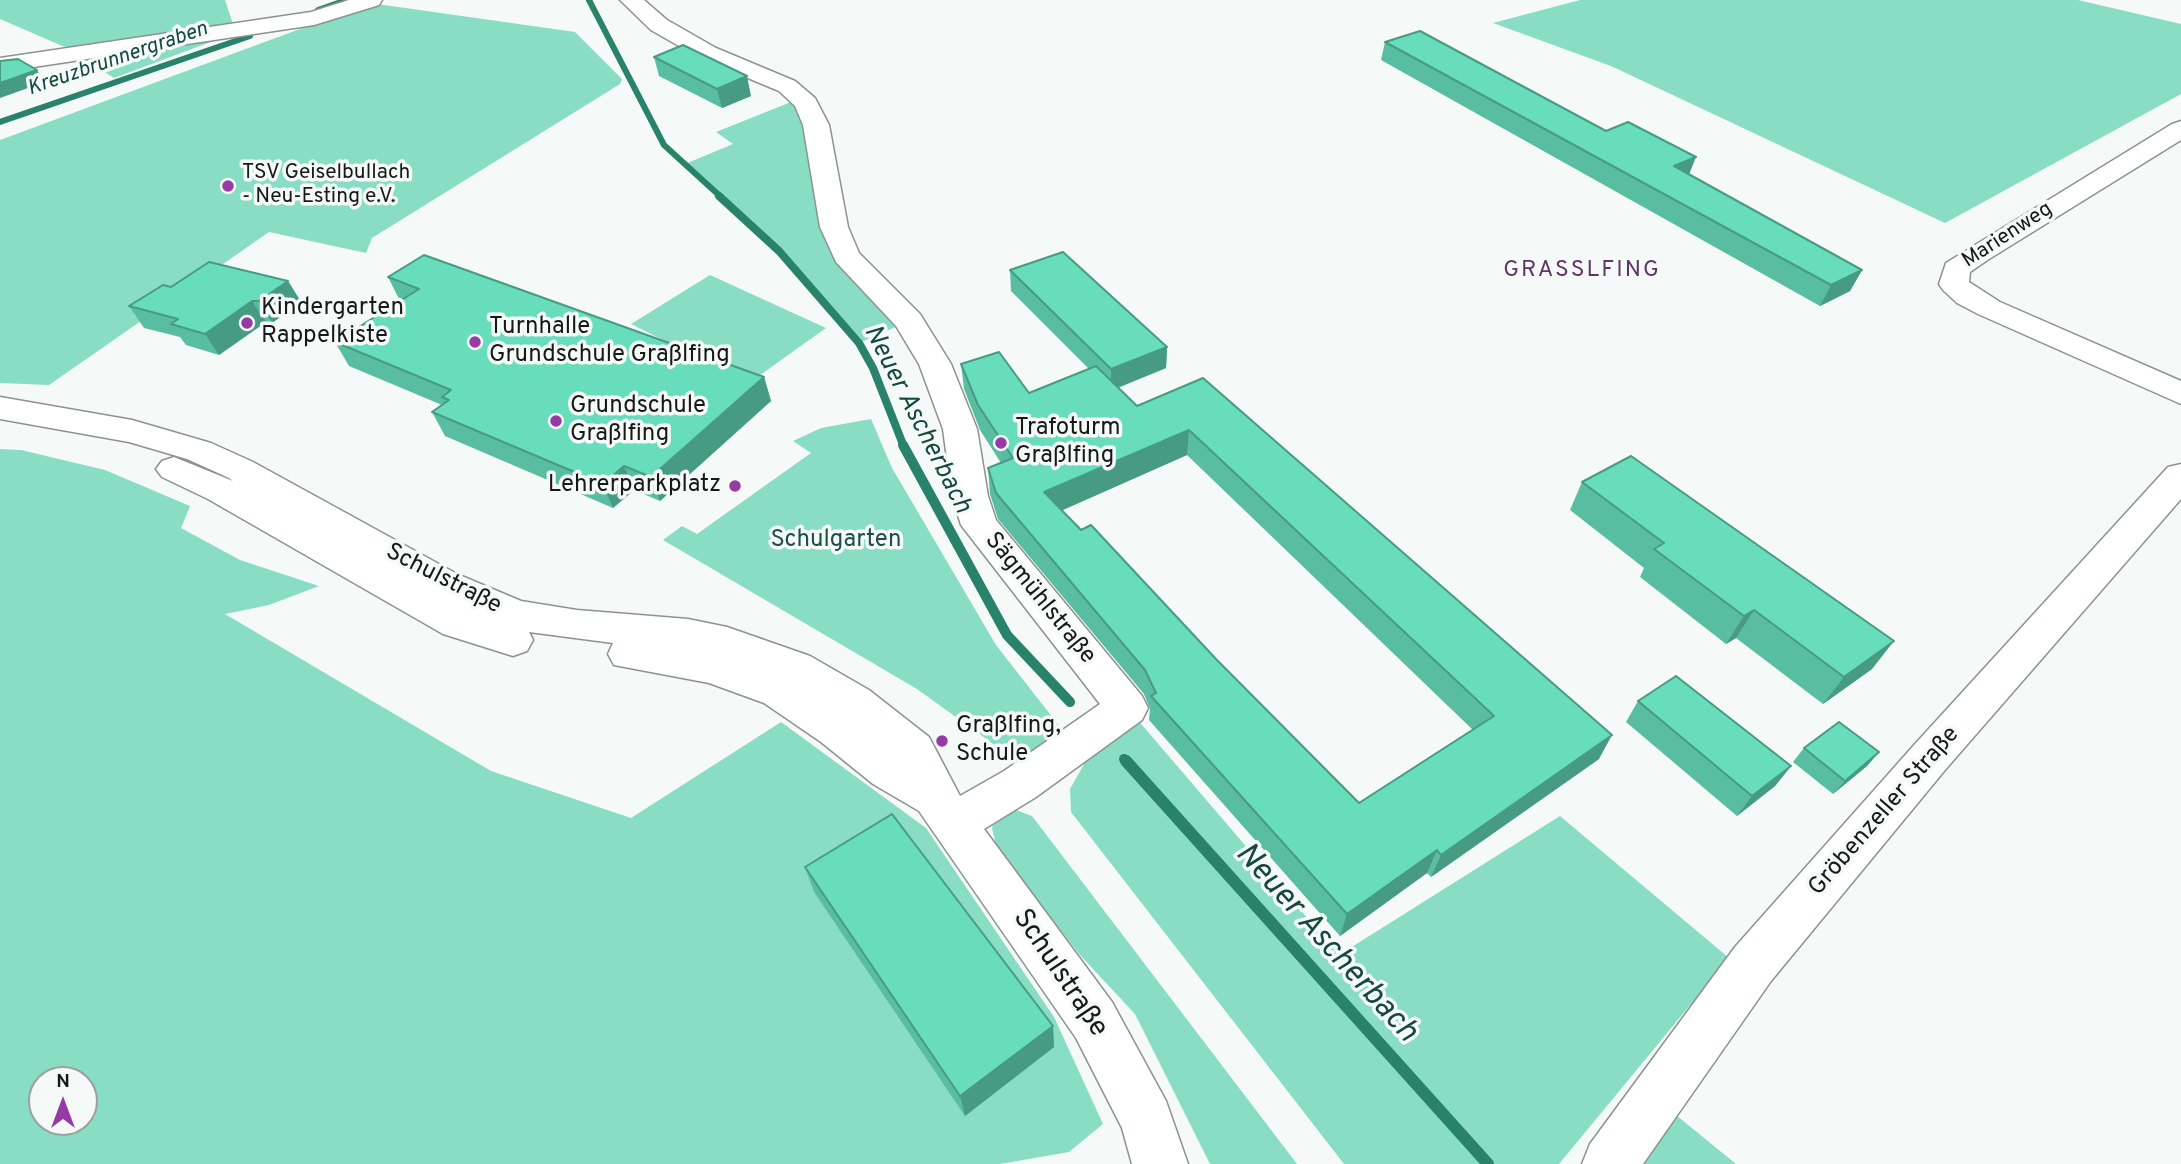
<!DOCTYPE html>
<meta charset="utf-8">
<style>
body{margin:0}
#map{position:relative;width:2181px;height:1164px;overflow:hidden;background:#f5faf8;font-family:Overpass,sans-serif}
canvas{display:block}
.north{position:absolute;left:28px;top:1066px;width:70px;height:70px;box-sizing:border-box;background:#f5faf8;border:2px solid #9ca09e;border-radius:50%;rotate:0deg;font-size:19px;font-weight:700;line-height:28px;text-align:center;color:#171918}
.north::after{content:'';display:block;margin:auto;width:24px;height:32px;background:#963ba6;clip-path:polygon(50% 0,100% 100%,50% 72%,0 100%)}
</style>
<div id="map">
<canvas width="2181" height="1164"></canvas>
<div class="north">N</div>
</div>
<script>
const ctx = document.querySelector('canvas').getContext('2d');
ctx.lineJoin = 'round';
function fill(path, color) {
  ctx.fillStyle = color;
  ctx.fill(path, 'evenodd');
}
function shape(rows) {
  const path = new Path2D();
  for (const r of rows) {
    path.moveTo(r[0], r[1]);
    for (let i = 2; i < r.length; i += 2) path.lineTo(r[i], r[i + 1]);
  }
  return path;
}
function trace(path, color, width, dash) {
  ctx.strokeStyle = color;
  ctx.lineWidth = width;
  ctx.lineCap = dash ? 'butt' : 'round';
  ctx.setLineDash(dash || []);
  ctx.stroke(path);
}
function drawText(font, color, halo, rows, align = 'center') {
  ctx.font = font + ' Overpass,sans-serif';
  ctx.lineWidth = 7;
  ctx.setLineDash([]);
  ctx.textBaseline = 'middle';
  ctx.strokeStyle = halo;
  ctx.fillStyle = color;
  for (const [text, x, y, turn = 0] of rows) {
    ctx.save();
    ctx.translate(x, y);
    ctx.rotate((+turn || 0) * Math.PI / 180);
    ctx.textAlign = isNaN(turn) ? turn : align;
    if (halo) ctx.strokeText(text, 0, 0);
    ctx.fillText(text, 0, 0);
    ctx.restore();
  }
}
const green = shape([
 [0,0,225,0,234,27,216,40,114,78,67,48,0,19],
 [1580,0,2078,0,2181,24,2181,94,1945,223,1611,66,1493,23],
 [370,3,575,32,622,79,620,84,372,238,366,253,269,232,49,385,0,383,0,140],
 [801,98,834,227,909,321,859,343,779,251,685,164,733,144,716,132],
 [710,275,826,328,749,383,631,324],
 [871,419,892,468,996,645,1067,736,1014,759,917,689,663,540,682,526,697,534,811,453,793,441,821,428],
 [0,449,21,450,105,470,190,506,181,528,240,560,319,586,269,605,225,614,491,771,631,818,781,722,926,828,1054,1017,1103,1124,1069,1152,1000,1164,0,1164],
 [42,1080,84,1080,84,1122,42,1122],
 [1137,719,1339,955,1560,816,1729,958,1559,1164,1344,1164,1071,812,1070,789,1091,752],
 [1013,809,1032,816,1297,1164,1210,1164,1135,1014,1080,955,997,849,992,828,996,816],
 [1671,1111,1736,1164,1638,1164]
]);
const streamFar3 = shape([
 [589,0,664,145,721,197],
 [318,10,347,0],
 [0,122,250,36]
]);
const streamFar2 = shape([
 [719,196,779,251,859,343,873,368,904,447]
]);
const streamFar1 = shape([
 [903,445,1007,635,1070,702],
 [1124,759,1128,763]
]);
const stream = shape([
 [1126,761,1488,1164]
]);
const minor = shape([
 [349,0,382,0,379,5,314,25,0,72,0,58,311,12,349,0],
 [620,0,644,0,667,20,716,48,795,81,815,98,829,125,848,227,859,253,920,314,951,364,977,429,988,496,996,520,1142,696,1148,708,1142,720,1036,797,984,829,1112,1002,1166,1101,1188,1164,1132,1164,1122,1128,1076,1038,919,811,873,784,821,742,764,703,709,683,614,665,608,654,613,643,529,632,533,640,527,651,513,656,443,634,208,499,162,477,156,469,162,461,174,457,233,481,229,478,187,459,129,442,0,419,0,397,132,420,211,443,253,462,457,574,521,601,577,610,688,619,727,627,810,656,869,690,929,737,960,796,1004,771,1100,704,961,525,952,496,943,429,919,364,896,326,836,262,820,227,803,125,795,106,779,91,700,58,651,30,620,0],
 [2181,121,2181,140,1989,259,1970,272,1969,282,2000,302,2181,381,2181,404,1978,314,1957,303,1943,290,1939,284,1946,263,2172,124,2181,121],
 [2181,464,2181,499,1945,770,1771,981,1643,1164,1582,1164,1590,1144,1735,947,1915,744,2168,467,2181,464]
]);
const wall = shape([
 [1385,42,1606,131,1689,174,1862,270,1850,291,1820,306,1381,60],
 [654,57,751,96,722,108,659,76],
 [1010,270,1167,347,1166,368,1118,388,1137,406,1203,378,1599,759,1431,877,1427,873,1340,936,1149,720,1150,709,1144,694,998,519,990,494,988,468,1001,463,980,430,964,389,961,364,1029,393,1089,369,1011,291],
 [1187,455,1473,730,1359,803,1216,659,1062,510],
 [388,277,764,377,771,401,660,501,634,490,613,508,445,436,432,412,442,405,349,366,335,342,400,301],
 [288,281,301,302,272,323,266,322,219,355,186,345,180,337,144,328,129,306,171,287],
 [1582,482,1872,669,1823,704,1736,638,1726,644,1640,577,1644,568,1570,510],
 [1638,701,1791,766,1775,786,1737,816,1626,722],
 [1804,748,1879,752,1867,766,1833,794,1793,762],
 [805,867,1053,1026,1054,1047,965,1116,814,892]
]);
const shadedWall = shape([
 [37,70,45,82,0,98,0,83],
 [747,76,751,96,722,108,717,89],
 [1696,157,1688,177,1674,166],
 [1862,270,1850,291,1820,306,1831,285],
 [288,281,301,302,272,323,259,301],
 [252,301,266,322,219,355,205,334],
 [1167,347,1166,368,1111,390,1111,369],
 [764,377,771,401,660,501,651,477],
 [1189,430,1187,455,1045,518,1044,492],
 [624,466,634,490,613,508,603,484],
 [1754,610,1736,638,1726,644,1744,616],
 [1894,641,1872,669,1823,704,1844,677],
 [1612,735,1599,759,1431,877,1441,855],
 [1879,752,1867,766,1833,794,1845,781],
 [1791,766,1775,786,1737,816,1752,796],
 [1437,850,1427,873,1340,936,1347,914],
 [1053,1026,1054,1047,965,1116,960,1096]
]);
const building = shape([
 [1420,31,1606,131,1628,122,1696,157,1674,166,1862,270,1831,285,1385,42,1420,31],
 [683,45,747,76,717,89,654,57,683,45],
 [18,59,37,70,0,83,0,61,18,59],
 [1063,252,1167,347,1111,369,1010,270,1063,252],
 [424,255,764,377,651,477,624,466,603,484,432,412,449,400,442,397,451,390,335,342,419,289,388,277,424,255],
 [209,262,288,281,259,301,252,301,205,334,171,324,178,319,129,306,163,285,171,287,209,262],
 [999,352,1029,393,1096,366,1137,406,1203,378,1612,735,1441,855,1437,850,1347,914,1151,696,1156,693,1145,670,996,493,988,468,1013,458,978,405,961,364,999,352],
 [1189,430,1494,716,1359,803,1216,659,1091,525,1081,530,1044,492,1189,430],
 [1631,456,1894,641,1844,677,1754,610,1744,616,1654,549,1664,543,1582,482,1631,456],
 [1676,676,1791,766,1752,796,1638,701,1676,676],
 [1839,722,1879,752,1845,781,1804,748,1839,722],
 [892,814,1053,1026,960,1096,805,867,892,814]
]);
const markers = [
 [228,186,7,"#963ba6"],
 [247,323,7,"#963ba6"],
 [475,342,7,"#963ba6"],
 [556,421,7,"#963ba6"],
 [1001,443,7,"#963ba6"],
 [735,486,7,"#963ba6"],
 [942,741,7,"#963ba6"]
];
const farWaternames = [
 ["Kreuzbrunnergraben",118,60,-19]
];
const farPoinames = [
 ["TSV Geiselbullach",242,174],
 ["- Neu-Esting e.V.",242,198]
];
const farStreetnames = [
 ["Marienweg",2008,236,-33]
];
const farQuarternames = [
 ["GRASSLFING",1582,271]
];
const poiNames = [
 ["Kindergarten",261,309],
 ["Rappelkiste",261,337],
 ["Turnhalle",489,328],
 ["Grundschule Graßlfing",489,356],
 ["Grundschule",570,407],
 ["Graßlfing",570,435],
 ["Trafoturm",1015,429],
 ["Graßlfing",1015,457],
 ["Lehrerparkplatz",721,486,"right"],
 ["Graßlfing,",956,727],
 ["Schule",956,755]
];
const parkNames = [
 ["Schulgarten",836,541]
];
const streetNames = [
 ["Schulstraße",443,580,27],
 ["Sägmühlstraße",1039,599,51],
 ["Gröbenzeller Straße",1885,812,-49]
];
const waterNames = [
 ["Neuer Ascherbach",916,420,63]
];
const nearStreetnames = [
 ["Schulstraße",1059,974,56]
];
const nearWaternames = [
 ["Neuer Ascherbach",1325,944,48]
];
fill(green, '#88ddc2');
trace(streamFar3, '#29836b', 6);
trace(streamFar2, '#29836b', 8);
trace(streamFar1, '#29836b', 10);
trace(stream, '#29836b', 12);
trace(minor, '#8d9290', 3);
fill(minor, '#fff');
fill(wall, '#59bea1');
fill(shadedWall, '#489b83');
fill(building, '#67ddbb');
trace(building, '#489b83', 2);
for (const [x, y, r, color] of markers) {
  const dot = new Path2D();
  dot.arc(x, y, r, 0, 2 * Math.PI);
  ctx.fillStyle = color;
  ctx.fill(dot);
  trace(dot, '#f5faf8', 2.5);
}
drawText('italic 21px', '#15493b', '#f5faf8', farWaternames);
drawText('21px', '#171918', '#f5faf8', farPoinames, 'left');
drawText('21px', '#171918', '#f5faf8', farStreetnames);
ctx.letterSpacing = '2px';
drawText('23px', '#603468', '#f5faf8', farQuarternames);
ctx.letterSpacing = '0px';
drawText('24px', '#171918', '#f5faf8', poiNames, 'left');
drawText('24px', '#1d5041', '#f5faf8', parkNames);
drawText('24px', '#171918', '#f5faf8', streetNames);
drawText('italic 26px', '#15493b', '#f5faf8', waterNames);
drawText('28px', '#171918', '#f5faf8', nearStreetnames);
drawText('italic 32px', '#15493b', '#f5faf8', nearWaternames);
</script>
